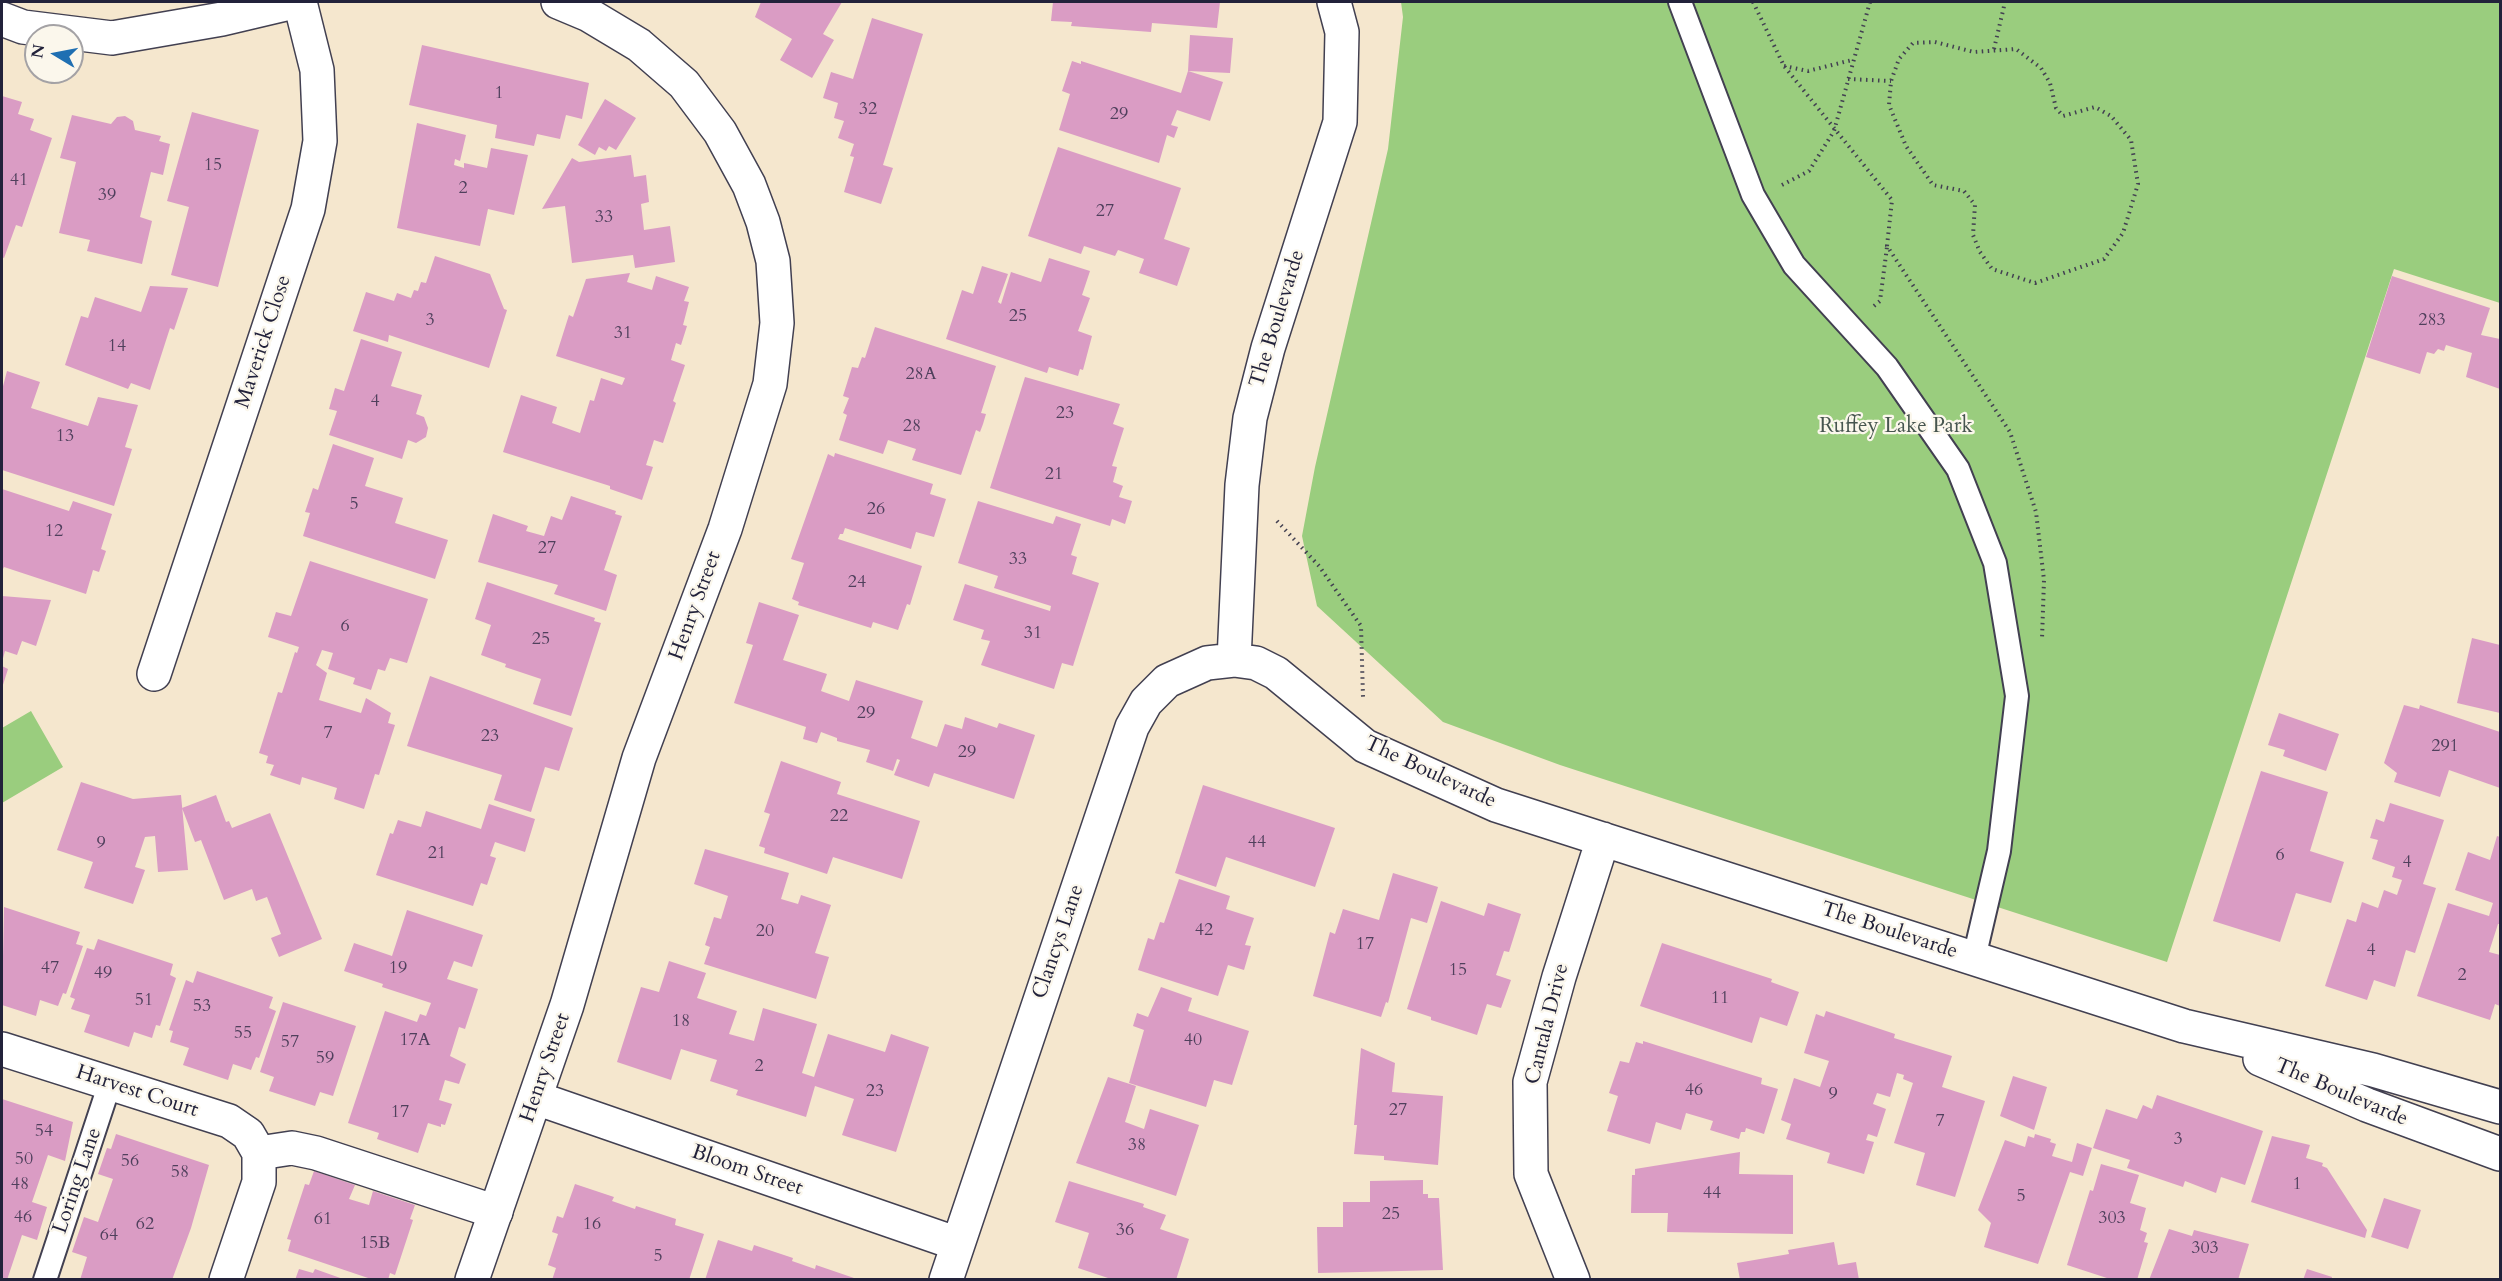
<!DOCTYPE html>
<style>
body{margin:0}
#map{position:relative;width:2502px;height:1281px;overflow:hidden;background:#f5e7ce;font-family:Cardo,serif}
canvas{display:block}
.frame{position:absolute;inset:0;border:3px solid #22223b;pointer-events:none}
.north{position:absolute;left:24px;top:24px;width:60px;height:60px;box-sizing:border-box;background:#fbf7ec;border:2px solid #a4a2a5;border-radius:50%;rotate:280deg;font-size:16px;font-weight:700;line-height:24px;text-align:center;color:#22223b}
.north::after{content:'';display:block;margin:auto;width:21px;height:27px;background:#1f6fb2;clip-path:polygon(50% 0,100% 100%,50% 72%,0 100%)}
</style>
<div id="map">
<canvas width="2502" height="1281"></canvas>
<div class="frame"></div>
<div class="north">N</div>
</div>
<script>
const ctx = document.querySelector('canvas').getContext('2d');
ctx.lineJoin = 'round';
function fill(path, color) {
  ctx.fillStyle = color;
  ctx.fill(path, 'evenodd');
}
function shape(rows) {
  const path = new Path2D();
  for (const r of rows) {
    path.moveTo(r[0], r[1]);
    for (let i = 2; i < r.length; i += 2) path.lineTo(r[i], r[i + 1]);
  }
  return path;
}
function trace(path, color, width, dash) {
  ctx.strokeStyle = color;
  ctx.lineWidth = width;
  ctx.lineCap = dash ? 'butt' : 'round';
  ctx.setLineDash(dash || []);
  ctx.stroke(path);
}
function drawText(font, color, halo, rows, align = 'center') {
  ctx.font = font + ' Cardo,serif';
  ctx.lineWidth = 4.5;
  ctx.setLineDash([]);
  ctx.textBaseline = 'middle';
  ctx.strokeStyle = halo;
  ctx.fillStyle = color;
  for (const [text, x, y, turn = 0] of rows) {
    ctx.save();
    ctx.translate(x, y);
    ctx.rotate((+turn || 0) * Math.PI / 180);
    ctx.textAlign = isNaN(turn) ? turn : align;
    if (halo) ctx.strokeText(text, 0, 0);
    ctx.fillText(text, 0, 0);
    ctx.restore();
  }
}
const green = shape([
 [1401,2,2500,2,2500,303,2394,269,2167,962,1560,765,1443,722,1317,606,1302,536,1315,467,1388,149,1403,17],
 [31,711,63,767,2,803,2,728]
]);
const building = shape([
 [761,2,842,2,823,34,834,40,812,78,780,60,792,39,755,17],
 [1053,2,1220,2,1217,28,1152,23,1151,32,1071,26,1072,22,1051,21],
 [872,18,923,34,883,165,893,168,881,204,844,192,854,157,850,156,854,144,838,138,844,121,834,118,838,103,823,98,831,72,853,79],
 [1190,35,1233,38,1230,73,1188,71],
 [422,45,589,83,582,119,566,115,560,139,537,134,534,146,495,138,497,125,409,105],
 [1072,61,1081,64,1081,61,1181,93,1188,71,1223,82,1210,121,1177,110,1171,125,1178,127,1174,138,1167,135,1159,163,1059,130,1070,94,1062,91],
 [2,96,22,102,18,114,34,119,30,130,52,138,22,227,16,225,4,258,2,257],
 [605,99,636,118,616,150,609,146,606,151,599,147,595,155,578,145],
 [192,112,259,130,218,287,171,275,189,207,167,201],
 [72,115,111,124,117,117,125,116,133,121,135,130,161,136,159,141,170,144,163,175,151,172,140,217,152,221,142,264,87,251,90,240,59,233,76,162,60,158],
 [417,123,466,135,460,161,455,159,454,165,464,168,464,163,487,168,491,148,528,155,514,215,488,209,480,246,397,228],
 [1058,147,1181,188,1164,239,1190,248,1177,286,1139,273,1144,259,1118,250,1115,256,1084,246,1081,254,1028,236],
 [631,155,634,177,646,175,649,202,641,204,644,230,670,226,675,262,635,268,633,255,572,263,565,206,542,209,572,158,579,162],
 [435,256,490,274,504,309,507,310,489,368,389,335,388,342,353,331,366,292,394,301,397,293,411,298,414,290,418,291,421,282,426,283],
 [1049,258,1090,271,1082,295,1090,298,1078,331,1092,336,1083,370,1080,369,1078,376,1049,367,1047,373,946,339,962,290,973,294,982,266,1008,274,998,302,1001,304,1011,272,1041,282],
 [630,273,627,282,652,290,656,276,689,287,684,301,689,302,683,325,687,326,681,345,676,343,671,360,685,365,673,401,676,403,663,443,654,440,646,465,653,467,642,500,610,489,610,486,503,452,521,395,557,407,552,423,580,433,590,400,594,401,601,378,622,385,625,378,556,356,569,315,573,317,586,279],
 [2392,276,2490,308,2481,335,2500,339,2500,389,2466,377,2472,353,2446,345,2444,351,2438,349,2434,354,2427,352,2420,374,2366,357],
 [150,286,188,288,174,330,170,328,150,390,131,383,128,389,65,365,81,316,88,318,95,297,141,312],
 [875,327,996,366,981,413,986,414,983,424,980,432,976,430,961,475,912,460,916,449,888,440,883,454,839,440,847,415,843,413,849,398,843,396,852,367,858,368,862,357,865,358],
 [361,339,402,352,391,386,422,395,416,414,424,417,428,428,426,437,416,443,408,440,402,459,329,435,337,411,329,409,335,388,344,391],
 [7,371,40,382,31,408,88,426,98,397,138,405,125,447,132,449,114,506,2,470,2,390],
 [1025,377,1120,404,1113,424,1124,428,1112,466,1117,467,1113,482,1123,486,1119,497,1132,501,1125,524,1112,519,1110,526,990,488],
 [333,444,374,458,365,486,403,498,395,523,448,540,435,579,303,536,310,513,305,512,313,488,318,490],
 [835,453,933,484,930,494,946,499,934,537,916,532,911,549,845,528,843,534,840,534,838,539,922,566,910,605,907,604,898,630,873,622,871,628,798,605,799,602,792,599,804,563,791,559,828,454,834,457],
 [2,489,69,511,73,501,112,514,101,549,106,551,99,572,93,570,86,594,4,567,2,571],
 [571,496,616,511,615,514,622,516,604,570,617,575,606,611,554,594,558,585,478,562,493,514,528,526,526,531,544,536,551,516,562,520],
 [978,501,1053,524,1056,516,1081,524,1071,555,1077,557,1072,574,1099,583,1073,666,1062,663,1054,689,981,665,990,641,981,639,984,630,953,620,965,584,1050,611,1051,606,994,588,998,576,958,563],
 [310,561,428,599,407,663,390,658,385,671,378,669,371,690,353,684,355,678,328,669,333,653,322,650,316,665,327,673,319,700,361,713,366,698,391,713,388,723,395,725,379,775,375,774,364,809,334,799,337,788,302,777,300,785,270,775,274,765,266,763,268,756,259,753,278,692,282,693,295,652,297,653,299,647,268,637,276,612,291,616],
 [487,582,595,618,594,621,601,623,571,716,533,704,541,679,505,667,506,664,481,655,491,625,475,619],
 [2,596,51,600,36,646,22,641,17,655,5,651,2,662],
 [759,602,799,615,783,660,827,674,821,691,849,701,856,680,923,701,911,738,937,747,945,724,962,729,965,717,997,728,999,723,1035,735,1014,799,934,773,929,787,894,775,900,760,897,759,893,771,866,762,870,750,837,741,837,738,821,732,817,743,803,739,806,727,734,703,753,645,746,643],
 [2472,638,2500,645,2500,713,2457,703],
 [2,666,8,669,2,688],
 [430,676,573,728,559,771,545,767,531,812,494,800,502,775,407,746],
 [2404,705,2419,709,2420,705,2500,732,2500,788,2449,770,2440,797,2394,782,2397,773,2384,763],
 [2279,713,2339,734,2326,771,2283,756,2285,750,2268,745],
 [781,761,841,782,837,794,920,821,902,879,833,857,827,874,764,853,765,848,759,846,770,814,764,812],
 [2261,771,2328,792,2310,851,2344,862,2331,903,2296,893,2280,942,2213,921],
 [81,782,133,799,181,795,188,870,158,872,155,836,145,837,135,867,145,870,133,904,84,888,93,862,57,850],
 [1203,785,1335,828,1315,887,1226,857,1216,887,1175,873],
 [216,795,226,822,229,821,232,828,270,813,322,939,279,957,271,938,281,934,267,897,256,901,252,889,224,900,201,840,195,842,182,808],
 [2390,803,2444,820,2423,884,2436,888,2415,953,2406,950,2395,987,2374,980,2367,1000,2325,986,2347,919,2356,922,2362,902,2378,908,2384,890,2397,895,2402,880,2392,877,2395,867,2372,859,2378,840,2370,838,2376,819,2384,822],
 [489,804,535,819,525,852,495,842,490,856,496,858,487,885,481,883,473,906,376,875,390,833,393,834,398,820,421,827,426,811,481,829],
 [2497,836,2500,837,2500,924,2498,924,2489,952,2500,955,2500,1006,2495,1004,2490,1020,2417,996,2448,903,2489,916,2493,903,2455,890,2468,852,2490,860],
 [705,849,789,873,781,899,798,904,801,895,831,905,815,953,829,957,816,999,704,964,710,947,705,945,714,917,721,919,728,896,694,884],
 [1393,873,1438,887,1427,923,1411,918,1388,1003,1386,1002,1381,1017,1313,996,1330,932,1335,934,1343,909,1379,920],
 [1179,879,1230,896,1226,909,1254,918,1245,945,1251,946,1244,970,1228,965,1218,996,1138,970,1148,938,1154,940,1160,922,1164,923],
 [1441,901,1484,916,1488,903,1521,914,1509,952,1504,951,1496,975,1511,980,1501,1008,1487,1004,1477,1035,1431,1020,1431,1017,1407,1009],
 [4,907,80,932,76,944,83,946,66,994,63,993,58,1006,40,1000,36,1016,2,1005],
 [407,910,483,935,472,967,454,961,447,979,478,989,465,1029,459,1027,450,1056,466,1064,459,1084,445,1080,439,1100,452,1104,445,1125,441,1124,441,1127,428,1123,418,1153,377,1139,379,1133,348,1123,385,1011,417,1022,420,1014,426,1016,431,1003,382,987,383,984,344,971,354,943,392,956],
 [98,939,173,964,170,975,176,978,160,1026,156,1025,152,1038,134,1032,129,1047,84,1032,90,1015,71,1009,75,999,70,997,87,948,94,950],
 [1662,943,1772,979,1771,982,1799,992,1787,1026,1760,1017,1752,1043,1640,1006],
 [669,961,706,973,697,998,737,1011,729,1034,754,1041,763,1008,817,1024,802,1073,814,1077,828,1034,885,1052,891,1034,929,1047,896,1152,842,1135,854,1099,815,1086,806,1117,736,1095,738,1090,710,1081,717,1060,681,1049,671,1080,617,1062,641,987,659,992],
 [197,971,273,997,269,1008,276,1011,259,1058,256,1057,251,1070,233,1064,228,1080,183,1065,189,1048,170,1042,173,1031,169,1030,186,980,193,983],
 [1161,987,1192,998,1188,1011,1249,1031,1232,1085,1214,1080,1206,1107,1129,1083,1144,1030,1133,1026,1137,1013,1148,1017],
 [283,1002,356,1026,333,1096,320,1092,315,1106,269,1091,274,1077,260,1072],
 [1826,1011,1895,1034,1894,1038,1952,1056,1942,1087,1985,1101,1955,1197,1916,1185,1925,1153,1894,1143,1913,1083,1903,1079,1904,1075,1897,1073,1890,1097,1877,1093,1873,1104,1886,1109,1877,1137,1868,1134,1866,1140,1874,1142,1864,1174,1827,1163,1830,1153,1786,1139,1791,1124,1781,1120,1794,1078,1820,1087,1829,1061,1804,1053,1816,1014,1824,1017],
 [1643,1041,1762,1078,1761,1084,1778,1089,1764,1134,1746,1128,1745,1132,1741,1132,1739,1139,1710,1130,1713,1121,1686,1113,1681,1130,1656,1122,1650,1144,1607,1131,1618,1096,1609,1093,1620,1061,1629,1063,1636,1042,1643,1044],
 [1361,1048,1395,1063,1392,1092,1443,1096,1438,1165,1384,1160,1384,1156,1354,1154,1357,1125,1354,1125],
 [2013,1076,2047,1087,2034,1130,2000,1116],
 [1108,1077,1136,1086,1125,1122,1144,1129,1150,1109,1199,1125,1176,1196,1076,1163],
 [2157,1095,2263,1131,2245,1185,2221,1177,2216,1193,2185,1181,2183,1187,2127,1168,2130,1160,2093,1148,2106,1109,2137,1119,2143,1105,2152,1109],
 [2,1099,73,1122,65,1161,48,1155,32,1202,47,1207,37,1240,22,1235,7,1280,2,1280],
 [116,1134,209,1165,191,1228,172,1280,80,1280,87,1257,72,1252,84,1217,98,1222,113,1179,98,1174,107,1148,111,1149],
 [2035,1134,2051,1139,2050,1142,2056,1144,2052,1156,2072,1162,2077,1143,2092,1148,2083,1176,2070,1172,2038,1264,1984,1247,1991,1223,1978,1210,2005,1140,2025,1147,2028,1136,2034,1138],
 [2272,1136,2310,1145,2306,1158,2323,1163,2322,1166,2327,1168,2367,1230,2365,1238,2251,1202],
 [1740,1152,1739,1174,1793,1175,1793,1234,1667,1232,1668,1213,1631,1213,1632,1175,1635,1175,1635,1169],
 [2101,1164,2139,1175,2130,1203,2146,1208,2140,1230,2147,1233,2144,1242,2148,1243,2137,1280,2113,1280,2067,1265,2090,1190,2093,1191],
 [314,1171,355,1185,349,1199,369,1205,373,1191,415,1205,410,1219,413,1220,395,1275,390,1273,388,1280,374,1280,288,1251,291,1240,287,1239,305,1184,309,1185],
 [1423,1180,1423,1194,1428,1194,1428,1198,1439,1198,1443,1270,1318,1273,1317,1227,1343,1227,1343,1202,1370,1202,1370,1181],
 [1069,1181,1144,1204,1143,1207,1166,1215,1160,1229,1189,1239,1176,1280,1114,1280,1078,1268,1089,1233,1055,1222],
 [575,1184,614,1197,612,1201,635,1209,636,1206,676,1219,675,1225,704,1234,689,1280,552,1280,556,1268,548,1265,558,1234,552,1232,557,1216,563,1218],
 [2384,1198,2421,1210,2408,1249,2371,1237],
 [2169,1229,2192,1236,2194,1230,2249,1244,2238,1280,2149,1280],
 [718,1240,752,1251,754,1245,793,1258,792,1261,815,1269,816,1265,854,1278,705,1280],
 [1834,1242,1838,1265,1856,1262,1859,1280,1740,1280,1737,1263,1789,1254,1788,1250],
 [299,1269,313,1273,315,1269,346,1280,295,1280],
 [2307,1269,2332,1277,2331,1280,2303,1280]
]);
const path = shape([
 [1753,2,1784,66,1892,200,1887,246,2010,432,2036,512,2044,580,2042,639],
 [1935,42,1974,52,2016,49,2041,68,2050,83,2056,108,2063,116,2095,107,2111,116,2131,140,2138,184,2123,233,2104,259,2035,283,1992,269,1980,252,1973,235,1975,205,1964,191,1933,185,1906,146,1889,105,1891,81,1899,59,1913,43,1935,42],
 [1994,49,2005,2],
 [1784,66,1808,71,1852,60],
 [1848,79,1891,81],
 [1782,185,1809,171,1834,131,1870,2],
 [1874,306,1880,301,1887,247],
 [1277,521,1319,566,1361,626,1363,697]
]);
const service = shape([
 [1680,2,1753,195,1794,265,1887,367,1958,469,1995,563,2017,696,1999,851,1974,958],
 [45,1280,110,1083]
]);
const pedestrian = shape([
 [259,1153,292,1148,316,1153,496,1212]
]);
const minor = shape([
 [1334,2,1342,32,1340,122,1268,348,1250,418,1242,485,1234,660,1256,663,1276,673,1365,746,1496,805,2184,1026,2373,1070,2500,1107],
 [2,19,23,27,112,38,222,19,294,2],
 [154,674,308,209,320,141,317,70,300,2],
 [2,1049,229,1121,248,1134,259,1153,259,1182,226,1280],
 [2260,1059,2367,1105,2500,1154],
 [536,1098,958,1244],
 [472,1280,567,1005,639,758,725,529,770,384,777,323,773,261,763,222,749,185,720,132,684,84,639,45,589,15,558,2],
 [946,1280,1132,727,1146,702,1167,681,1207,663,1234,660],
 [1573,1280,1531,1174,1530,1082,1559,977,1603,839]
]);
const numberNames = [
 ["1",499,94],
 ["32",868,110],
 ["29",1119,115],
 ["15",213,166],
 ["41",19,181],
 ["2",463,189],
 ["39",107,196],
 ["27",1105,212],
 ["33",604,218],
 ["25",1018,317],
 ["3",430,321],
 ["283",2432,321],
 ["31",623,334],
 ["14",117,347],
 ["28A",921,375],
 ["4",375,402],
 ["23",1065,414],
 ["28",912,427],
 ["13",65,437],
 ["21",1054,475],
 ["5",354,505],
 ["26",876,510],
 ["12",54,532],
 ["27",547,549],
 ["33",1018,560],
 ["24",857,583],
 ["6",345,627],
 ["31",1033,634],
 ["25",541,640],
 ["29",866,714],
 ["7",328,734],
 ["23",490,737],
 ["291",2445,747],
 ["29",967,753],
 ["22",839,817],
 ["44",1257,843],
 ["9",101,844],
 ["21",437,854],
 ["6",2280,856],
 ["4",2407,863],
 ["42",1204,931],
 ["20",765,932],
 ["17",1365,945],
 ["4",2371,951],
 ["47",50,969],
 ["19",398,969],
 ["15",1458,971],
 ["49",103,974],
 ["2",2462,976],
 ["11",1720,999],
 ["51",144,1001],
 ["53",202,1007],
 ["18",681,1022],
 ["55",243,1034],
 ["17A",415,1041],
 ["40",1193,1041],
 ["57",290,1043],
 ["59",325,1059],
 ["2",759,1067],
 ["46",1694,1091],
 ["23",875,1092],
 ["9",1833,1095],
 ["27",1398,1111],
 ["17",400,1113],
 ["7",1940,1122],
 ["54",44,1132],
 ["3",2178,1140],
 ["38",1137,1146],
 ["50",24,1160],
 ["56",130,1162],
 ["58",180,1173],
 ["48",20,1185],
 ["1",2297,1185],
 ["44",1712,1194],
 ["5",2021,1197],
 ["25",1391,1215],
 ["46",23,1218],
 ["303",2112,1219],
 ["61",323,1220],
 ["62",145,1225],
 ["16",592,1225],
 ["36",1125,1231],
 ["64",109,1236],
 ["15B",375,1244],
 ["303",2205,1249],
 ["5",658,1257]
];
const streetNames = [
 ["The Boulevarde",1278,319,-73],
 ["Maverick Close",264,342,-72],
 ["Henry Street",696,606,-70],
 ["The Boulevarde",1430,773,25],
 ["The Boulevarde",1889,931,18],
 ["Clancys Lane",1059,942,-71],
 ["Cantala Drive",1548,1024,-76],
 ["Henry Street",546,1068,-71],
 ["Harvest Court",137,1092,18],
 ["The Boulevarde",2341,1093,23],
 ["Bloom Street",747,1171,19],
 ["Loring Lane",78,1181,-71]
];
const parkNames = [
 ["Ruffey Lake Park",1896,427]
];
fill(green, '#9acd7e');
fill(building, '#da9cc4');
trace(service, '#424051', 26);
trace(pedestrian, '#424051', 36);
trace(minor, '#424051', 36);
trace(path, '#424051', 4, [1.5, 4.5]);
trace(service, '#fff', 22);
trace(pedestrian, '#fff', 33);
trace(minor, '#fff', 33);
drawText('18px', '#50405d', null, numberNames);
drawText('21px', '#22223b', '#fbf7ec', streetNames);
drawText('21px', '#46554f', '#fbf7ec', parkNames);
</script>
